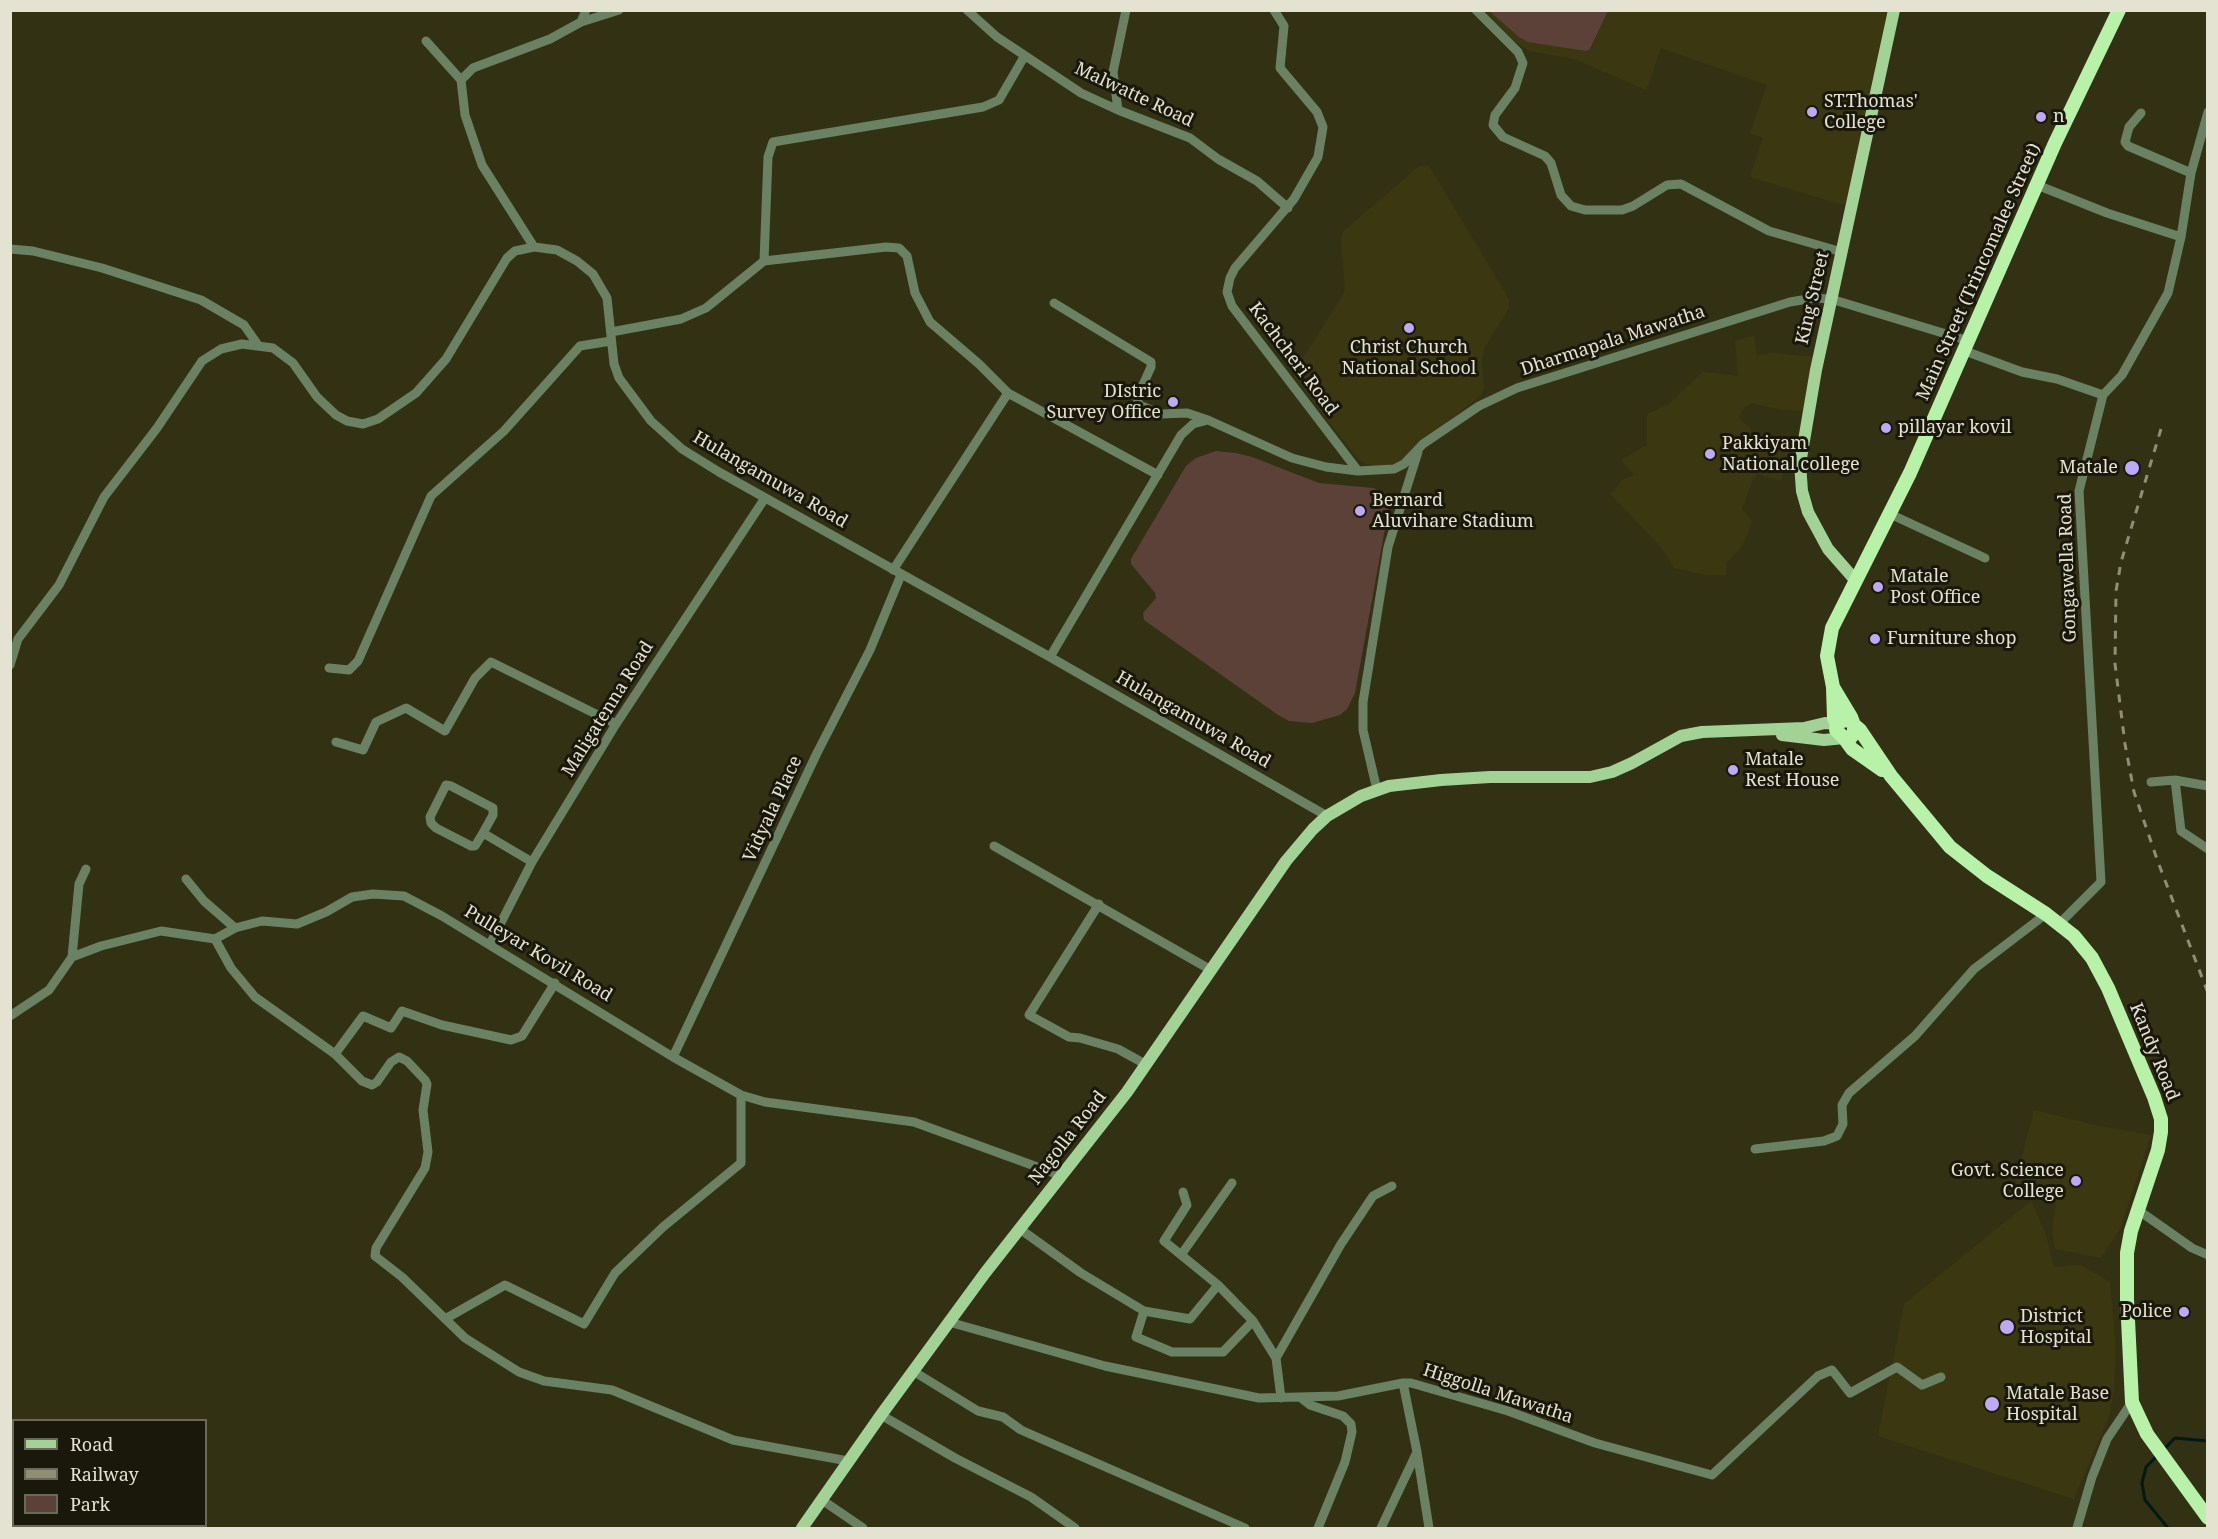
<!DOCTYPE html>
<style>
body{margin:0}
#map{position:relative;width:2218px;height:1539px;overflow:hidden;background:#333113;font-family:"Noto Serif",serif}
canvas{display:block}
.frame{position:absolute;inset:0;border:12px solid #e4e3d1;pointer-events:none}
.legend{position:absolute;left:12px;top:1419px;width:195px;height:108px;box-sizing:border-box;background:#19180b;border:2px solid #6a695a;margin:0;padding:8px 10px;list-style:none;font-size:18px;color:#e4e3d1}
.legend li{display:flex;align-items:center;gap:12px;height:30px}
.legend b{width:30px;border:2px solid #6a695a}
</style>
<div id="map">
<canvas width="2218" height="1539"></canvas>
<div class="frame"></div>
<ul class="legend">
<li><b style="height:8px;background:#a2d296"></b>Road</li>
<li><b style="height:8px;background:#908e77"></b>Railway</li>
<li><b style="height:16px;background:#5c4138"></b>Park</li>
</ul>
</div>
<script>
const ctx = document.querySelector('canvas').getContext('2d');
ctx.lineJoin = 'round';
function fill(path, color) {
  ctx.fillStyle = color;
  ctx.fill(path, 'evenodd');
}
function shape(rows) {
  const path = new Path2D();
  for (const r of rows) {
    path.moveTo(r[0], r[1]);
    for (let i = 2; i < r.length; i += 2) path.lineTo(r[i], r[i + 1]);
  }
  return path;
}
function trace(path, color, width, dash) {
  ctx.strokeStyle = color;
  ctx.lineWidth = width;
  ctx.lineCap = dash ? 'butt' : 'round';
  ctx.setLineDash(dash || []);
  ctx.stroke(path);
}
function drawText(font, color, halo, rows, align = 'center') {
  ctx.font = font + ' "Noto Serif",serif';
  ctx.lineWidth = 6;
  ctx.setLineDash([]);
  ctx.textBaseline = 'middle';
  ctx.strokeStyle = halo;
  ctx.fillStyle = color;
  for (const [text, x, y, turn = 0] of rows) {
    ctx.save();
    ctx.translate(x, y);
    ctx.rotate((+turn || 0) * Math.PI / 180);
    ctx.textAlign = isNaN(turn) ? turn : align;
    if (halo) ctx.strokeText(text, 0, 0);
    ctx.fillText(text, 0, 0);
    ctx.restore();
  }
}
const built = shape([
 [1479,11,1489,11,1519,37,1591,49,1608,11,1887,11,1846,202,1842,205,1750,177,1763,138,1750,133,1767,85,1661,48,1646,90,1574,59,1529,51,1499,31],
 [1419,166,1429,166,1509,299,1509,308,1484,349,1482,361,1484,389,1480,396,1421,442,1398,465,1379,467,1366,464,1358,459,1295,378,1294,372,1343,295,1345,288,1341,237,1344,231],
 [1754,335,1757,355,1771,353,1815,357,1803,411,1783,410,1751,403,1743,409,1739,418,1749,427,1756,440,1790,448,1781,481,1758,474,1752,482,1742,509,1752,521,1748,534,1739,550,1727,562,1726,575,1706,575,1674,568,1659,545,1609,493,1614,491,1622,480,1634,475,1621,460,1647,445,1647,414,1668,405,1702,372,1738,376,1735,341],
 [2034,1110,2099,1126,2151,1135,2120,1229,2101,1258,2055,1249,2052,1230,2056,1202,2013,1191],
 [2031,1201,2045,1232,2054,1267,2081,1265,2110,1282,2116,1351,2114,1389,2109,1416,2074,1499,1878,1436,1904,1304]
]);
const green = shape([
 [1489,11,1608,11,1590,49,1586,51,1528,42,1519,37],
 [1216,451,1236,453,1252,457,1319,483,1373,488,1388,495,1390,501,1355,693,1347,709,1340,715,1312,723,1289,721,1278,715,1144,620,1143,613,1156,598,1155,593,1131,564,1131,559,1186,466,1196,458]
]);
const stream = shape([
 [2163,1450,2175,1438,2208,1441],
 [2158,1455,2146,1467,2142,1483,2145,1500,2168,1528]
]);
const minor = shape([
 [967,10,997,37,1081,93,1118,110,1190,138,1218,159,1257,181,1288,208],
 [1274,10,1284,26,1280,68,1317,112,1323,127,1318,157,1294,199,1235,268,1230,278,1227,292,1232,306,1358,471],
 [1476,10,1518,52,1523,63,1515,88,1495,115,1493,125,1503,137,1545,156,1551,163,1561,195,1571,206,1585,210,1622,210,1633,206,1667,185,1681,184,1769,231,1842,252],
 [581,22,586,10],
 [426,41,461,80],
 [1118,110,1113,72,1126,10],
 [2141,113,2129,127,2125,142,2128,146,2191,173],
 [2037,185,2107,213,2181,237],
 [534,247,482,165,465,115,461,80,473,68,550,39,581,22,619,10],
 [10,249,33,251,102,268,201,300,244,325,258,345],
 [764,261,768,157,773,142,983,107,999,100,1024,57],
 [1054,303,1151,362,1151,367,1137,398,1139,405,1161,414,1187,413,1208,420],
 [611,332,681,319,706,308,764,261,886,247,899,248,907,256,915,293,930,322,979,364,1008,393,1158,475],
 [1965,351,2022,372,2057,379,2103,395],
 [1890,514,1985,558],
 [893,570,1008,393],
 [1050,657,1181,435,1193,424,1208,420,1292,458,1326,467,1358,471,1394,469,1404,464,1423,444,1479,406,1517,388,1790,302,1814,298,1831,299,1969,341],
 [10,665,18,639,59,585,104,497,157,428,202,361,221,349,242,344,273,348,293,363,317,397,336,415,347,421,363,424,378,419,416,393,446,359,507,258,515,251,534,247,557,250,577,261,593,274,607,298,614,364,619,378,651,421,682,449,719,472,1050,657,1327,816],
 [329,668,349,670,358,661,431,496,504,431,580,346,611,341],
 [336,742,363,750,376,722,406,708,445,731,475,678,491,662,616,724],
 [2175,780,2181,831,2208,849],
 [2151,782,2175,780,2208,786],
 [1377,790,1363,730,1363,702,1388,547,1418,452],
 [483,833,493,815,493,808,451,786,446,785,430,817,431,823,436,828,471,846,475,846,483,833,532,862],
 [994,846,1211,970],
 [186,879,204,901,235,928],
 [1099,904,1029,1015,1069,1037,1080,1038,1118,1049,1145,1064],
 [2059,924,2101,882,2079,491,2103,395,2122,375,2168,293,2181,237,2191,173,2208,112],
 [215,939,231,968,255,997,335,1054,362,1081,372,1085,377,1082,391,1062,399,1057,407,1061,425,1080,427,1084,423,1110,428,1152,425,1168,376,1248,375,1256,402,1277,465,1338,519,1372,544,1381,612,1390,733,1440,848,1461],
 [490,944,532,862,616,724,765,498],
 [72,957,79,884,86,869],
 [10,1016,49,990,72,957,101,946,161,931,215,939,235,928,262,921,297,924,326,912,352,897,373,894,404,896,442,916,673,1057,741,1095,765,1102,914,1122,1062,1176],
 [335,1054,363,1016,391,1028,402,1011,442,1025,511,1040,522,1036,555,983],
 [673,1057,817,753,870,650,901,575],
 [1755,1149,1824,1141,1837,1136,1843,1124,1842,1105,1849,1093,1915,1036,1974,969,2046,914],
 [2138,1210,2192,1248,2208,1255],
 [1020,1229,1081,1273,1144,1311,1190,1319,1218,1285,1164,1241,1187,1205,1183,1192],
 [1181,1255,1232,1183],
 [1144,1311,1136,1337,1172,1352,1223,1352,1253,1321,1218,1285],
 [445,1319,505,1285,584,1324,615,1273,663,1227,741,1163,741,1095],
 [1253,1321,1276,1358,1281,1398],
 [949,1322,1105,1366,1259,1398,1338,1396,1403,1383,1411,1383,1508,1411,1595,1443,1712,1475,1818,1376,1832,1370,1850,1393,1897,1367,1922,1385,1941,1377],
 [1276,1358,1341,1244,1373,1196,1392,1186],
 [913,1371,978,1411,1003,1417,1021,1430,1245,1528],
 [1403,1383,1417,1452,1429,1528],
 [1300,1397,1310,1405,1343,1416,1351,1424,1352,1432,1345,1462,1318,1528],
 [881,1415,955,1458,1031,1497,1075,1528],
 [822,1500,863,1528],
 [1381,1528,1417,1452],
 [2077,1528,2092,1477,2107,1439,2132,1402]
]);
const major = shape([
 [1856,581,1828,549,1808,512,1802,491,1800,464,1816,370,1894,10],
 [1782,735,1824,740,1844,738],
 [802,1528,881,1415,985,1273,1127,1092,1286,861,1313,829,1327,816,1361,796,1389,786,1441,780,1490,777,1590,777,1612,772,1632,763,1681,736,1702,732,1804,728,1825,723,1837,724]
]);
const highway = shape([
 [1833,687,1851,717,1854,725,1860,730,1891,776,1950,847,1987,876,2046,914,2074,936,2092,958,2108,988,2154,1097,2161,1119,2161,1132,2158,1150,2131,1231,2127,1253,2127,1299,2132,1402,2147,1434,2208,1518],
 [1837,724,1844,720,1851,721,1854,725,1854,732,1852,736,1844,738,1836,730,1837,724,1834,718,1833,687,1827,656,1832,628,1910,473,2055,143,2119,10],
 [1844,738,1852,749,1882,770]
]);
const rail = shape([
 [2161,429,2121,562,2116,591,2115,664,2125,744,2134,792,2158,862,2208,993]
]);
const markers = [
 [1812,112,6,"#bcaaf6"],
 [2041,117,6,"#bcaaf6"],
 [1409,328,6,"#bcaaf6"],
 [1173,402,6,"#bcaaf6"],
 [1886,428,6,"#bcaaf6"],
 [1710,454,6,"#bcaaf6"],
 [2132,468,8,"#bcaaf6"],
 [1360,511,6,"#bcaaf6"],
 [1878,587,6,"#bcaaf6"],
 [1875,639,6,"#bcaaf6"],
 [1733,770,6,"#bcaaf6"],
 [2076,1181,6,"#bcaaf6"],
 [2184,1312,6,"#bcaaf6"],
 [2007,1327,8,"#bcaaf6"],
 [1992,1404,8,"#bcaaf6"]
];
const streetNames = [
 ["Malwatte Road",1134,95,25],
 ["Main Street (Trincomalee Street)",1979,272,-66],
 ["King Street",1813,298,-77],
 ["Dharmapala Mawatha",1613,341,-18],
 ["Kachcheri Road",1293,359,53],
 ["Hulangamuwa Road",770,480,30],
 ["Gongawella Road",2068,568,-92],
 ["Maligatenna Road",608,709,-58],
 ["Hulangamuwa Road",1193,720,30],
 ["Vidyala Place",773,809,-65],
 ["Pulleyar Kovil Road",538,954,31],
 ["Kandy Road",2154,1052,68],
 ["Nagolla Road",1068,1138,-52],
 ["Higgolla Mawatha",1498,1394,18]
];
const poiNames = [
 ["ST.Thomas'",1824,102],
 ["College",1824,123],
 ["n",2053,117],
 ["Christ Church",1409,348,"center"],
 ["National School",1409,369,"center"],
 ["DIstric",1161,392,"right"],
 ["Survey Office",1161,413,"right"],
 ["pillayar kovil",1898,428],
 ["Pakkiyam",1722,444],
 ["National college",1722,465],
 ["Matale",2118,468,"right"],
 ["Bernard",1372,501],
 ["Aluvihare Stadium",1372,522],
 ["Matale",1890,577],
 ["Post Office",1890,598],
 ["Furniture shop",1887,639],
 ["Matale",1745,760],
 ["Rest House",1745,781],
 ["Govt. Science",2064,1171,"right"],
 ["College",2064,1192,"right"],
 ["Police",2172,1312,"right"],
 ["District",2020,1317],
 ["Hospital",2020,1338],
 ["Matale Base",2006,1394],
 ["Hospital",2006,1415]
];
fill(built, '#3b3811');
fill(green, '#5c4138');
trace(stream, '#031a14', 3);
trace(minor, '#6a8164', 9);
trace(major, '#a2d296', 12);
trace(highway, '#b8f2a9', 14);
trace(rail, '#908e77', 3, [8, 8]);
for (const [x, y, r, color] of markers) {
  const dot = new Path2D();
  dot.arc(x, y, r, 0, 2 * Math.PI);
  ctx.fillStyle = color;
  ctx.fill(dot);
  trace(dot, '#19180b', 2);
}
drawText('18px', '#e4e3d1', '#19180b', streetNames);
drawText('18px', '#e4e3d1', '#19180b', poiNames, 'left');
</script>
